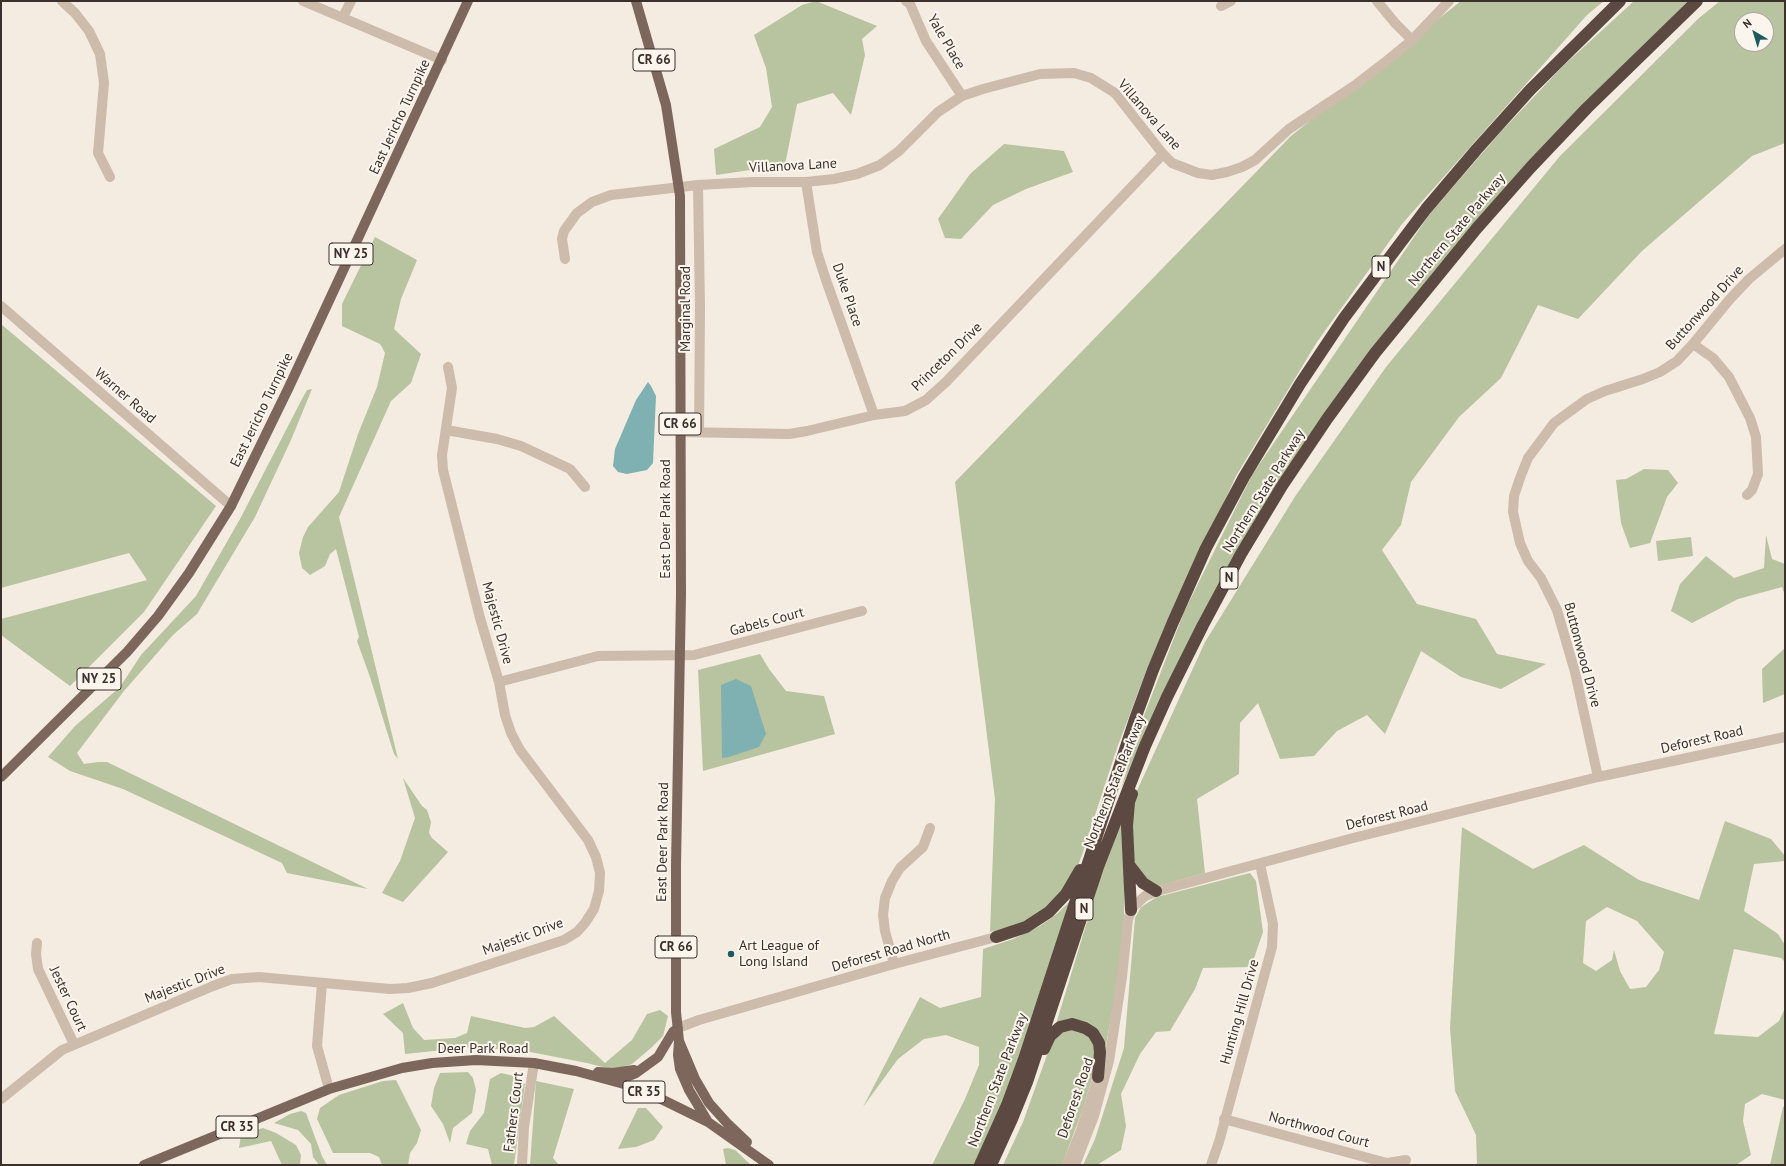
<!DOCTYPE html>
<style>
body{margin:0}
#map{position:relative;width:1786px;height:1166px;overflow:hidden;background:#f4ebe1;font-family:"PT Sans",sans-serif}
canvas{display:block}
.frame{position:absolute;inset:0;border:2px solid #3b302b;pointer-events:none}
.north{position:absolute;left:1734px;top:12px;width:40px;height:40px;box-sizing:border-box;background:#fbf5ee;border:1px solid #aea6a0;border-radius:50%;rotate:322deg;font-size:11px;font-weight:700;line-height:16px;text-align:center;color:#3b302b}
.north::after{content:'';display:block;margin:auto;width:14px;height:18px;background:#1f5a5e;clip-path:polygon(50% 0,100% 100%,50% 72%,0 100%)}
</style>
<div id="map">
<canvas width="1786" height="1166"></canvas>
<div class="frame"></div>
<div class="north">N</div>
</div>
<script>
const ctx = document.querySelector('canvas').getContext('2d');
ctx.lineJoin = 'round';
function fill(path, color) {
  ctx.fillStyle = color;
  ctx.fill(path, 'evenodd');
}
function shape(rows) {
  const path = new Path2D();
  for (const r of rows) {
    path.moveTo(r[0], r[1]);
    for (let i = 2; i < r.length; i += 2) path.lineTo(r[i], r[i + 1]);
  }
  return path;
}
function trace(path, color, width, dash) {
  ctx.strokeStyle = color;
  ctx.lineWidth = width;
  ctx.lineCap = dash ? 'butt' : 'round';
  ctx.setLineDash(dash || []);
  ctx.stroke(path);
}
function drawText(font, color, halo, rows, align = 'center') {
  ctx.font = font + ' "PT Sans",sans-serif';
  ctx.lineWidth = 4;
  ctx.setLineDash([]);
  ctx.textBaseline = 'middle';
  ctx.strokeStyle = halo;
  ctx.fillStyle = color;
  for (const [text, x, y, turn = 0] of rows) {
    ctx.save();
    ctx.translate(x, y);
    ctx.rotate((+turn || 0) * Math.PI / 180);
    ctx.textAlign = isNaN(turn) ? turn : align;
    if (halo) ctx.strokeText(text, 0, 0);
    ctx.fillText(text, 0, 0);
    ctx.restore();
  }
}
const green = shape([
 [816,1,877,26,862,39,865,55,851,115,833,93,797,104,785,165,716,175,714,149,760,127,772,107,766,68,754,35,802,5],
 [1461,1,1604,1,1587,15,1402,224,1317,342,1236,476,1147,669,1117,748,1082,855,1071,884,1049,909,1025,923,990,932,995,799,955,482,1291,136],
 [1634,1,1693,1,1388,329,1208,607,1160,698,1121,789,1138,731,1184,612,1252,475,1429,215,1497,136,1562,67],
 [1720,1,1785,1,1785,143,1752,156,1642,251,1578,319,1538,305,1501,378,1459,417,1411,482,1401,525,1382,550,1417,604,1476,619,1497,654,1546,664,1501,689,1461,677,1421,651,1385,734,1367,715,1337,731,1314,756,1280,759,1258,703,1240,723,1239,774,1197,799,1205,873,1158,886,1145,881,1133,862,1131,820,1135,795,1205,642,1296,495,1386,367,1560,156,1699,18],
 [1742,20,1766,20,1766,44,1742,44],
 [1004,144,1064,151,1073,172,1026,189,993,205,961,239,945,238,938,219,970,174],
 [375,237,417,260,401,299,394,329,421,354,411,383,391,401,339,517,398,759,394,754,370,677,357,641,359,637,336,549,330,554,325,566,310,575,302,568,299,553,303,537,308,527,339,492,358,434,377,387,385,353,382,347,380,344,342,326,342,304],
 [1,324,216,506,144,612,70,686,1,635,1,619,147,580,129,553,1,588],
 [312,389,291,440,255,517,197,614,173,635,124,691,77,753,84,764,98,762,107,762,368,889,287,873,282,863,123,789,70,771,48,757,75,726,120,687,141,655,196,596,240,519,302,399,307,390],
 [1644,469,1668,470,1678,483,1667,497,1650,543,1630,548,1621,523,1616,480,1626,479],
 [1766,535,1772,559,1785,564,1785,596,1782,587,1738,599,1692,623,1671,611,1680,584,1706,556,1734,578,1764,568],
 [1691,537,1693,556,1658,561,1656,541],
 [1785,648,1785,694,1763,703,1762,669],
 [760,654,769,669,786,691,824,696,835,734,703,771,698,670],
 [403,778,422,806,427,810,431,822,429,833,432,838,448,852,403,902,382,893,400,861,415,818],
 [1725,821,1771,839,1785,856,1785,861,1754,864,1744,911,1778,934,1785,945,1785,962,1781,958,1734,949,1714,1034,1758,1037,1779,1021,1785,1008,1785,1100,1762,1094,1745,1104,1743,1121,1751,1155,1736,1165,1477,1165,1476,1135,1455,1091,1450,1028,1462,827,1533,869,1584,845,1639,880,1699,900],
 [1607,907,1637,921,1664,952,1659,970,1646,987,1630,989,1620,971,1614,950,1612,960,1596,971,1583,963,1586,921],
 [1121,823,1124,824,1124,924,1119,974,1106,1045,1105,1046,1098,1033,1056,1024,1099,882],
 [1250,873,1256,881,1263,932,1251,967,1203,968,1195,989,1170,1031,1156,1032,1140,1054,1121,1094,1126,1126,1121,1150,1097,1165,1083,1165,1095,1139,1124,1048,1135,918,1141,907,1157,897],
 [1070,901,1027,1044,978,1165,932,1165,965,1099,979,1065,979,1047,946,1035,924,1039,898,1059,863,1107,920,997,940,1008,981,997,983,949,1013,939,1040,926,1058,913],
 [403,1003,413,1028,424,1040,455,1038,467,1033,471,1016,525,1028,534,1027,554,1016,605,1063,632,1040,647,1014,660,1010,668,1016,663,1036,651,1048,632,1064,614,1070,587,1063,525,1051,472,1047,405,1054,403,1033,383,1014],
 [1072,1029,1079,1030,1092,1038,1098,1060,1082,1111,1062,1165,1003,1165,1023,1122,1052,1041,1064,1031],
 [468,1072,473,1078,476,1090,472,1113,453,1128,450,1143,443,1124,431,1106,434,1088,440,1073],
 [501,1073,518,1077,525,1084,514,1165,492,1165,488,1149,466,1144,470,1131,484,1113,490,1079],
 [396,1080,421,1130,417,1143,410,1153,408,1165,382,1165,379,1157,370,1153,333,1153,317,1119,320,1108,339,1095,383,1081],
 [536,1081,574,1089,553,1158,559,1165,530,1165],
 [1785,1106,1785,1165,1770,1165,1783,1107],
 [638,1108,646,1108,663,1127,654,1140,636,1147,618,1149],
 [301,1111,306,1113,322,1156,327,1165,319,1165,313,1157,311,1144,298,1130,274,1123,290,1114],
 [263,1128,276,1133,296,1145,301,1155,300,1165,282,1165,271,1141,239,1148,241,1135],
 [728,1148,735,1150,751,1165,726,1165,723,1149]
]);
const water = shape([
 [648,382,651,386,656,396,653,463,647,470,627,474,618,472,613,466,615,449,636,400],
 [736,679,751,686,766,734,759,747,729,757,722,758,721,685]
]);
const minor = shape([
 [62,1,75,13,89,31,100,54,104,83,98,153,110,177],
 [303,1,442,60],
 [906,1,910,4,926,41,962,96],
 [1377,1,1395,23,1412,40],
 [1221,6,1231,1],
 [343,17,351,1],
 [806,182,817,252,826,280,874,415],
 [698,185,700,308,699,432],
 [565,259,562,239,564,231,577,213,592,202,611,195,698,185,753,182,806,182,834,179,857,174,880,165,899,151,938,112,962,96,983,89,1040,74,1074,73,1091,78,1115,93,1163,154,1172,163,1198,173,1212,175,1227,172,1242,167,1255,160,1289,129,1354,86,1384,63,1412,40,1449,1],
 [1,306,231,506],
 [1693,344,1713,358,1729,377,1750,418,1756,437,1758,474,1752,490,1747,495],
 [446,430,497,439,521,446,570,469,585,487],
 [680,432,789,434,807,431,874,415,905,411,926,400,946,382,1163,154],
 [499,682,598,656,694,655,862,611],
 [1598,777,1575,672,1557,610,1541,578,1528,561,1520,543,1513,512,1514,496,1520,478,1528,458,1554,423,1587,399,1605,391,1643,379,1660,372,1677,361,1693,344,1730,299,1749,279,1785,249],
 [37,943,36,954,38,969,74,1044],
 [894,964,885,931,883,915,885,898,892,881,900,868,923,847,930,828],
 [322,983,317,1046,329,1089],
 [678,1028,699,1020,894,964,996,937],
 [1,1099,62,1050,213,986,232,979,259,977,390,989,408,988,432,983,564,940,577,932,585,923,594,909,599,891,600,873,596,857,588,840,520,750,511,733,505,715,499,682,480,618,443,470,442,455,452,388,448,367],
 [1224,1119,1387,1163,1406,1160],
 [522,1165,524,1127,534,1063],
 [1067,1165,1080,1133,1100,1071],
 [1075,1165,1094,1116,1109,1061,1122,977,1128,919,1133,907,1145,896,1161,890,1353,838,1598,777,1785,737],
 [1211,1165,1219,1142,1272,947,1273,924,1260,864]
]);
const major = shape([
 [636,1,666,105,680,196,681,595,676,865,676,1012,679,1041,678,1055,680,1069,689,1090,708,1122],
 [1,777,127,652,158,616,189,573,231,506,289,387,468,1],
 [679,1041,695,1079,709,1103,727,1123,747,1142],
 [598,1072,613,1073,634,1070],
 [616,1081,636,1073,658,1057,673,1032,678,1028],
 [144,1165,329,1089,402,1068,432,1063,476,1060,534,1063,576,1071,624,1084,655,1096,708,1122,769,1165]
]);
const highway = shape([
 [1129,865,1143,883,1156,891],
 [1131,910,1127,826,1129,802,1132,794],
 [996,937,1026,927,1049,912,1066,894,1080,870],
 [1044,1049,1050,1036,1060,1027,1072,1024,1085,1028,1093,1033,1099,1043,1100,1052,1098,1077],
 [980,1165,1007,1105,1024,1059,1135,719,1153,670,1173,622,1206,548,1244,477,1300,384,1344,318,1426,209,1477,149,1530,90,1620,1],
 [991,1165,1012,1119,1027,1082,1098,867,1145,746,1167,697,1203,625,1241,554,1282,486,1327,419,1375,353,1477,228,1531,167,1587,108,1697,1]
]);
const markers = [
 [731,954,4,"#1f5a5e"]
];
const shields = [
 [654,60,42],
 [351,254,44],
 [1381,267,18],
 [680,424,42],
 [1229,578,18],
 [99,679,44],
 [1084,909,18],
 [676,947,42],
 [644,1092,42],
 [237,1127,42]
];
const shieldNames = [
 ["CR 66",654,60],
 ["NY 25",351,254],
 ["N",1381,267],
 ["CR 66",680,424],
 ["N",1229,578],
 ["NY 25",99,679],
 ["N",1084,909],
 ["CR 66",676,947],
 ["CR 35",644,1092],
 ["CR 35",237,1127]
];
const streetNames = [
 ["Yale Place",946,42,60],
 ["Villanova Lane",1149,115,49],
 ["East Jericho Turnpike",400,117,-65],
 ["Villanova Lane",793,166,-3],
 ["Northern State Parkway",1457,230,-50],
 ["Duke Place",847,295,71],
 ["Buttonwood Drive",1705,308,-48],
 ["Marginal Road",686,309,-90],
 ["Princeton Drive",947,357,-44],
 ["Warner Road",125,396,41],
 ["East Jericho Turnpike",262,410,-64],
 ["Northern State Parkway",1264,491,-58],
 ["East Deer Park Road",666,519,-90],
 ["Gabels Court",767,622,-15],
 ["Majestic Drive",497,623,75],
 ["Buttonwood Drive",1582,655,75],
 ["Deforest Road",1702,740,-13],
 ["Northern State Parkway",1115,782,-68],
 ["Deforest Road",1387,816,-14],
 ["East Deer Park Road",663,842,-89],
 ["Majestic Drive",523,937,-20],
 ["Deforest Road North",891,951,-16],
 ["Majestic Drive",185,984,-21],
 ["Jester Court",68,999,65],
 ["Hunting Hill Drive",1240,1012,-74],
 ["Deer Park Road",483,1049],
 ["Northern State Parkway",998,1080,-69],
 ["Deforest Road",1076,1098,-71],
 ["Fathers Court",514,1112,-83],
 ["Northwood Court",1319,1130,15]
];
const poiNames = [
 ["Art League of",739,946],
 ["Long Island",739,962]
];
fill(green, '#b8c4a0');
fill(water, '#7fb0b2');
trace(minor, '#cdbbac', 10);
trace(major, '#7d675c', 10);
trace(highway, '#5c4a42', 12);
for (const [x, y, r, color] of markers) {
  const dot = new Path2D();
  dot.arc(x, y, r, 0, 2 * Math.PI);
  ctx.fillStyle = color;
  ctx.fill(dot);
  trace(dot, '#fbf5ee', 1.5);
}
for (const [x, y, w] of shields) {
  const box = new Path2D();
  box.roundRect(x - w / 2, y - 11, w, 22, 3);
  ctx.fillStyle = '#fbf5ee';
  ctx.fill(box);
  trace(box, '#3b302b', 1);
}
drawText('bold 13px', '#3b302b', null, shieldNames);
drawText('14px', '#3b302b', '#fbf5ee', streetNames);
drawText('14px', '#3b302b', '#fbf5ee', poiNames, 'left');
</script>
